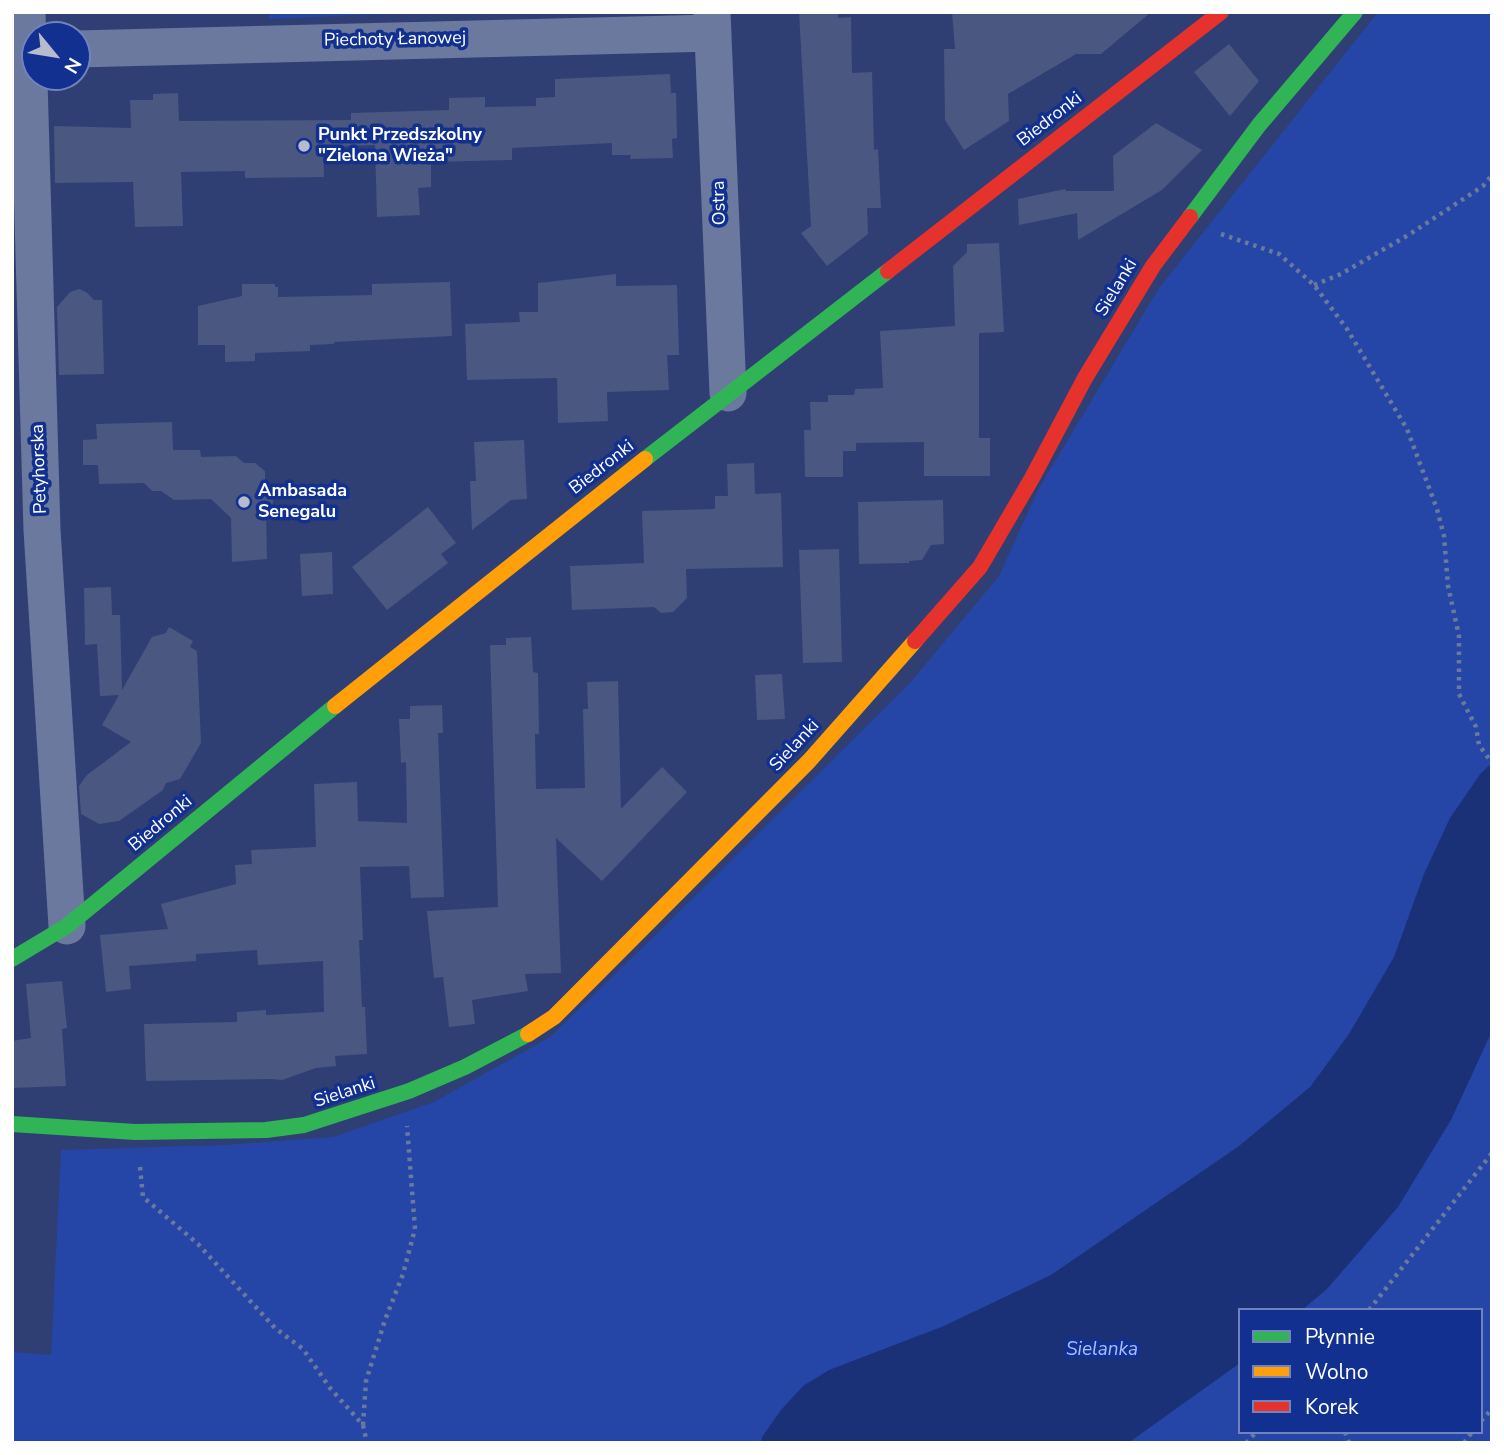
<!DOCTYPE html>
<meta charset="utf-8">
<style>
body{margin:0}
#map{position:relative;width:1504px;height:1455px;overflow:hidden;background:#2f3f73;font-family:"Nunito Sans",sans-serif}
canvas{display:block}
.frame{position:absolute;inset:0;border:14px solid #fff;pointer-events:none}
.legend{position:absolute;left:1238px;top:1308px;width:245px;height:126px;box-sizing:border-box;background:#123090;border:2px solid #7183bc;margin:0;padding:9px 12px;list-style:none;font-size:21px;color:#fff}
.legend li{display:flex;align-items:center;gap:14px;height:35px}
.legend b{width:35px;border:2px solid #7183bc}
.north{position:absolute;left:21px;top:21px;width:70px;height:70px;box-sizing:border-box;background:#123090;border:2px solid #7183bc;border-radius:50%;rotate:120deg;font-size:19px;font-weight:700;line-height:28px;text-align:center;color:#fff}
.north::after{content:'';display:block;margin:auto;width:24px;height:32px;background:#b6bcce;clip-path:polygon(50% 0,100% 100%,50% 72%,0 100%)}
</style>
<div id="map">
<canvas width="1504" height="1455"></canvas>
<div class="frame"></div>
<ul class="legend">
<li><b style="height:9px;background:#30b455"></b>Płynnie</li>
<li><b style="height:9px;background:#ff9f0a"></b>Wolno</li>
<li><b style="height:9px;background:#e5322d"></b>Korek</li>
</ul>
<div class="north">N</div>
</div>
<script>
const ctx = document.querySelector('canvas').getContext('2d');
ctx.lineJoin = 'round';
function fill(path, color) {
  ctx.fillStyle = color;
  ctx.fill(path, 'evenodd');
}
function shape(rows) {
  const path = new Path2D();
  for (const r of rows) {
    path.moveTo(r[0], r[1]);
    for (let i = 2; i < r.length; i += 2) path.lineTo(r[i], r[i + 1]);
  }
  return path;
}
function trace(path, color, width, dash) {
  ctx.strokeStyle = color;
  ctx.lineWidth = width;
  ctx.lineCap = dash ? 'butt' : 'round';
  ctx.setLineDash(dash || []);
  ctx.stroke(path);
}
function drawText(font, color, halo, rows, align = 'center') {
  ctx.font = font + ' "Nunito Sans",sans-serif';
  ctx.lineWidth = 7;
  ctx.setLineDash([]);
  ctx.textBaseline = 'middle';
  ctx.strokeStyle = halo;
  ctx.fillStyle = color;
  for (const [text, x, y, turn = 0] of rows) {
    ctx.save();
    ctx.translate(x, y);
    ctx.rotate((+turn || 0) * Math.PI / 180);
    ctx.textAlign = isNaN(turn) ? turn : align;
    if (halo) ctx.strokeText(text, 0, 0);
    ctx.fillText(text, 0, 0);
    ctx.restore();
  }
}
const green = shape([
 [269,12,420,12,269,19],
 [1378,12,1492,12,1492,1443,12,1443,12,1352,51,1355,61,1150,224,1145,333,1137,434,1102,550,1037,671,920,910,683,999,576,1039,488,1159,288],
 [1240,1310,1481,1310,1481,1432,1240,1432]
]);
const water = shape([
 [1492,763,1492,1031,1451,1120,1398,1207,1327,1289,1302,1310,1240,1310,1240,1363,1128,1443,761,1443,762,1437,781,1410,803,1386,829,1370,944,1326,1051,1275,1239,1146,1310,1087,1349,1034,1394,957,1424,874,1450,818,1481,773]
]);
const building = shape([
 [799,12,838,12,838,18,851,17,852,73,872,72,874,150,878,149,881,208,867,208,868,234,827,266,801,233,811,226],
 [952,12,1151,12,1101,54,1076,54,1008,94,1009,121,964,150,945,120,944,49,955,49],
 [1229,44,1259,81,1230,116,1194,72],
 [670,74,671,93,676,93,677,138,672,139,673,158,630,159,631,155,612,155,612,143,512,148,512,160,431,162,431,187,418,188,420,215,377,217,375,145,323,147,324,177,245,178,245,171,181,172,183,226,135,227,133,182,55,183,54,126,131,128,130,100,153,100,153,94,178,93,179,121,351,120,351,113,449,110,449,98,485,97,485,107,536,106,536,98,555,97,555,79],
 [1156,123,1202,150,1162,190,1078,240,1077,213,1019,225,1018,199,1065,189,1066,191,1114,191,1113,156],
 [999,243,1004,332,979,333,979,438,990,438,990,476,924,476,924,442,856,443,856,451,843,451,843,477,805,477,804,430,811,430,810,402,828,402,828,395,854,395,855,389,883,388,880,331,955,326,953,266,967,252,967,244],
 [616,274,616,286,677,285,679,355,667,355,669,390,607,392,608,421,558,423,557,378,467,380,465,324,520,322,519,312,538,312,538,283],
 [450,282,452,336,334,342,334,344,310,345,310,351,255,353,255,361,225,362,225,345,198,345,198,306,242,296,242,284,275,284,275,287,278,287,278,297,372,295,372,284],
 [79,289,86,292,94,300,102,300,104,374,59,375,57,307,70,292],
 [172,422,173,450,200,450,201,457,236,456,244,463,255,463,265,471,265,483,273,489,273,503,266,510,267,559,232,562,231,518,211,499,174,500,161,491,152,491,144,483,99,484,98,465,83,465,83,440,97,439,96,424],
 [524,440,527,499,511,500,472,530,470,481,476,481,474,442],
 [754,463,755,494,781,493,783,567,686,569,687,598,673,612,661,613,654,607,572,610,570,566,644,563,642,511,715,509,715,496,728,496,727,464],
 [943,500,944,544,931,545,922,560,909,561,909,563,859,564,858,502],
 [428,507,456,543,441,554,448,563,387,610,352,567],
 [839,549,842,662,803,663,799,550],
 [332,552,333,594,302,596,300,554],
 [111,587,112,615,120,615,122,690,152,637,166,633,169,627,193,641,190,647,197,651,201,743,180,779,166,783,163,790,119,821,99,824,81,814,79,786,87,775,131,742,102,725,119,695,100,696,97,644,85,645,84,588],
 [531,637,533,672,538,673,539,734,535,734,536,789,585,788,583,709,588,709,587,682,618,681,621,809,662,767,687,792,602,881,556,838,561,973,525,974,528,991,472,1000,475,1024,449,1027,443,977,434,978,427,911,498,907,490,645,506,645,506,638],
 [782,674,785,719,757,720,755,675],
 [442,705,443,733,438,733,444,897,411,898,409,866,360,867,363,940,359,940,362,1007,365,1007,367,1054,335,1056,336,1066,316,1068,282,1080,271,1079,146,1081,144,1024,237,1022,237,1012,266,1010,266,1015,324,1012,323,961,258,965,257,950,196,954,196,961,129,966,131,989,106,992,100,935,168,929,161,904,236,884,235,865,252,864,251,850,316,847,314,784,357,782,358,821,407,823,406,762,401,763,399,719,410,719,410,706],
 [62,981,67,1028,62,1029,66,1086,12,1088,12,1041,31,1038,26,984]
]);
const path = shape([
 [1221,234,1279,254,1314,285,1347,329,1407,429,1437,509,1444,536,1448,586,1459,636,1459,694,1476,727,1479,745,1492,763],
 [1314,285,1341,274,1410,234,1483,186,1492,175],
 [140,1167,143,1197,198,1244,275,1328,303,1349,330,1388,363,1425,367,1443],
 [1369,1310,1492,1153],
 [1481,1421,1492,1409],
 [363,1425,366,1381,385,1320,403,1274,415,1229,407,1126],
 [1345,1432,1349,1443],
 [1246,1443,1256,1432],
 [1464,1443,1472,1432]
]);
const street = shape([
 [27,12,42,530,67,926],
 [712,12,728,393],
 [77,49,713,33]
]);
const fast = shape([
 [1190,217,1259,125,1355,12],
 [645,459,888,271],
 [12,959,67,926,335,706],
 [12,1124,135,1132,266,1130,304,1125,409,1091,465,1067,528,1034]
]);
const slow = shape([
 [335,706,645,459],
 [528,1034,554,1017,809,761,915,641]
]);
const jam = shape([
 [888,271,1221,12],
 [915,641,980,567,1032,478,1085,378,1153,266,1190,217]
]);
const markers = [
 [304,146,7,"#b6bcce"],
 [244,502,7,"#b6bcce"]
];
const streetNames = [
 ["Piechoty Łanowej",395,40,-1],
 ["Biedronki",1050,120,-38],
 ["Ostra",720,203,-92],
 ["Sielanki",1117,288,-59],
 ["Biedronki",602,468,-38],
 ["Petyhorska",40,469,-92],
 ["Sielanki",795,746,-47],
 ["Biedronki",161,824,-40],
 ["Sielanki",345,1093,-18]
];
const poiNames = [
 ["Punkt Przedszkolny",318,136],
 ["\"Zielona Wieża\"",318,157],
 ["Ambasada",258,492],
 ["Senegalu",258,513]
];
const waterNames = [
 ["Sielanka",1102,1350]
];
fill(green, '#2546a7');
fill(water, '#1a3077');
fill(building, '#4a5781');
trace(path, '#6b799f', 4.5, [3.5, 5]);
trace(street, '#6b799f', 37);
trace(fast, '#30b455', 16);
trace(slow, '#ff9f0a', 16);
trace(jam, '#e5322d', 16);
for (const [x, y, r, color] of markers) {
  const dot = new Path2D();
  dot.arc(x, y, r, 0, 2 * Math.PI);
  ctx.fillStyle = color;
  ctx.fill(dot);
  trace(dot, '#123090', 2.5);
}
drawText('18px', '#fff', '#123090', streetNames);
drawText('bold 18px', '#fff', '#123090', poiNames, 'left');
drawText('italic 19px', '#a9bef9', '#123090', waterNames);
</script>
